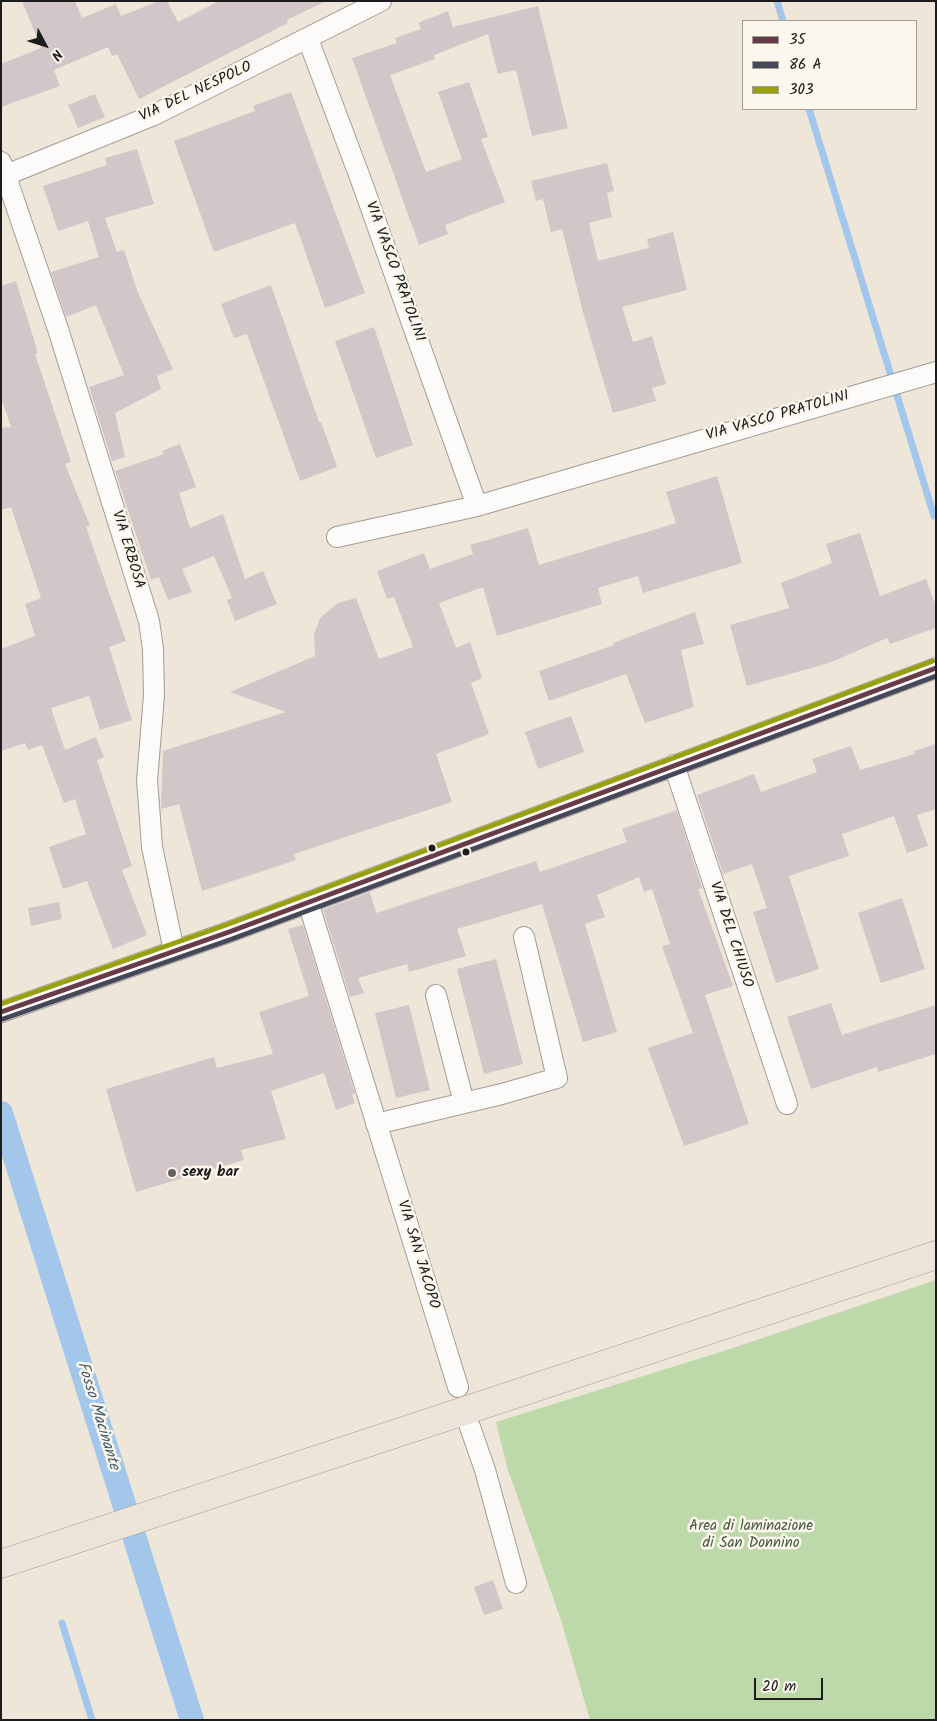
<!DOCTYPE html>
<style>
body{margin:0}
#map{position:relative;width:937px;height:1721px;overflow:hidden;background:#eee6d9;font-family:Kalam,sans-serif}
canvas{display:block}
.frame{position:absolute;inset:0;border:2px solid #1c1c1c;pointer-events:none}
.legend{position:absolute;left:742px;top:20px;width:175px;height:90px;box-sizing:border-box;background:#fbf7ec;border:1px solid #a29f99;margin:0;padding:6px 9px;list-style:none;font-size:15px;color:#1c1c1c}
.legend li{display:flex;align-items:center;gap:10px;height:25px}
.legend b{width:25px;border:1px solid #a29f99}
.north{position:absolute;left:20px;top:20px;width:50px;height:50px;-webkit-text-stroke:4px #fbf7ec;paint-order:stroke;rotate:130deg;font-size:14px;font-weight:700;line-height:20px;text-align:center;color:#1c1c1c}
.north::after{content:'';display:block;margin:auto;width:18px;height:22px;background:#1c1c1c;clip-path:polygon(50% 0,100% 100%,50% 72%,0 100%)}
.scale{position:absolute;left:754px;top:1678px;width:69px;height:22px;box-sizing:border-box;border:2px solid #1c1c1c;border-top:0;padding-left:6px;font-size:15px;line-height:18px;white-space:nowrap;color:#1c1c1c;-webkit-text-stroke:4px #fbf7ec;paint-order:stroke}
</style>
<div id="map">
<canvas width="937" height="1721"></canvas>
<div class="frame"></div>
<ul class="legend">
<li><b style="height:6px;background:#673b47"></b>35</li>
<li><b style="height:6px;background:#47475a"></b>86 A</li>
<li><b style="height:6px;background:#98a10c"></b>303</li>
</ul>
<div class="north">N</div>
<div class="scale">20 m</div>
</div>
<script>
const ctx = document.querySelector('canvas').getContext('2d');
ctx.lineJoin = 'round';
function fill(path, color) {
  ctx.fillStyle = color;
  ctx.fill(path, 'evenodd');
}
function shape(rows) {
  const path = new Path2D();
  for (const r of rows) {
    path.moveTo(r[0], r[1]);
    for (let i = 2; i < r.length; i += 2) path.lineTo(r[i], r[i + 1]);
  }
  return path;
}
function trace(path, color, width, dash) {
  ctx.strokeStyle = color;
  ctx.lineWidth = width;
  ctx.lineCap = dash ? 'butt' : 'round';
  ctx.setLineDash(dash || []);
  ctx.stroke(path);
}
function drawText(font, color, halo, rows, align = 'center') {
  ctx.font = font + ' Kalam,sans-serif';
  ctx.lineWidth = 5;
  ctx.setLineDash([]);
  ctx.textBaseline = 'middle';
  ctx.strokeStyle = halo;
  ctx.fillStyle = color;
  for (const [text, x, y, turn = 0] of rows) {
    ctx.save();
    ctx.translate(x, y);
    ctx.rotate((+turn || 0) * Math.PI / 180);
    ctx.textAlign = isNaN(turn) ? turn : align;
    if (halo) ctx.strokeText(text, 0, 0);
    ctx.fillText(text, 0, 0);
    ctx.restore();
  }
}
const green = shape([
 [936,1280,936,1720,590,1720,561,1620,507,1467,496,1422,730,1349]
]);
const stream = shape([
 [777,1,783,21],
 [809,109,934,516],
 [62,1623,92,1720]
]);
const canal = shape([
 [1,1113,192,1720]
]);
const building = shape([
 [22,1,75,1,82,18,116,4,121,16,159,1,167,1,178,22,219,1,326,1,287,20,288,23,139,99,117,54,112,56,108,47,54,70,60,86,1,107,1,64,41,48],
 [538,6,568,128,532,136,516,70,498,74,488,34,434,55,435,59,390,75,426,172,462,159,438,92,469,82,488,137,481,139,505,202,445,225,448,234,419,245,352,58,397,43,395,38,421,29,418,23,448,11,453,27],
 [291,92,365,293,325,308,295,223,214,252,174,141,255,111,253,106],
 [95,94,105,117,78,128,68,105],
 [137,149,154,204,105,218,117,252,124,250,138,293,173,369,157,376,161,389,115,413,125,457,112,461,89,387,124,375,96,305,66,317,51,272,99,257,88,221,58,231,43,186,107,165,105,158],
 [607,163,614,191,607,193,612,217,589,223,598,261,649,248,647,239,673,232,687,290,622,307,633,342,652,336,666,384,652,388,656,401,613,413,584,316,562,229,551,232,543,199,536,201,531,181],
 [16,281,38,353,35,354,71,462,65,464,90,526,86,527,126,641,109,647,132,720,100,730,89,696,51,708,65,750,96,737,104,757,97,760,132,866,122,870,147,935,113,949,87,881,63,889,49,847,86,834,75,799,64,803,42,745,28,750,25,743,1,751,1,649,35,636,25,604,41,598,11,507,1,510,1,428,11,427,1,397,1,286],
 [271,285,319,422,321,422,337,467,300,481,247,334,234,338,221,304],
 [374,327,413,445,376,458,335,341],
 [180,444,196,487,179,493,190,528,223,514,245,579,263,571,277,604,235,621,227,600,232,598,214,556,182,569,192,592,168,600,159,577,151,580,115,471,164,454,162,451],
 [717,476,742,563,643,593,638,576,598,588,602,604,497,636,483,587,439,603,456,648,470,642,482,678,471,683,489,734,436,754,452,802,294,854,296,860,202,891,179,804,161,809,163,751,286,712,230,692,315,656,314,635,320,618,338,603,356,598,379,659,413,647,394,597,387,599,377,571,424,553,430,569,473,554,470,545,528,528,539,565,676,523,666,492],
 [860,533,880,596,926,579,936,607,936,628,890,644,887,638,829,663,747,686,730,625,789,608,781,583,832,563,826,544],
 [695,612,704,644,681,650,694,707,645,723,626,674,549,701,539,671,614,645,613,643],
 [571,716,584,752,538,769,525,732],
 [936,744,936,809,917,815,928,846,907,853,894,816,842,834,849,856,789,876,819,969,776,983,753,912,767,908,752,864,723,874,697,795,754,774,761,792,817,772,812,759,851,746,860,770,915,754,914,751],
 [677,810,702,888,698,889,733,986,705,995,749,1124,684,1146,648,1048,693,1033,662,946,670,944,652,889,644,892,639,877,597,895,605,917,585,924,617,1032,583,1042,542,904,457,929,466,956,409,972,407,964,358,978,364,993,350,997,323,910,370,892,376,913,536,861,540,872,627,842,622,829],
 [902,898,925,969,881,983,858,913],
 [59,902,62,919,31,926,28,908],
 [303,925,355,1094,352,1094,355,1103,336,1110,324,1073,271,1091,286,1139,241,1150,244,1160,136,1192,106,1089,214,1057,217,1068,273,1054,259,1012,309,996,288,929],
 [496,959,523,1064,484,1074,457,969],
 [831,1003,842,1035,936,1005,936,1054,878,1072,877,1067,811,1089,787,1017],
 [409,1005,430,1090,396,1098,375,1013],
 [493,1580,503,1609,484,1615,474,1587]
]);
const street = shape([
 [308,39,361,180,477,506,936,372],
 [1,162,58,329,149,621,153,649,154,695,147,781,149,805,152,847,174,951],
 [6,175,154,115,381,1],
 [337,537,477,506],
 [674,765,787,1104],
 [308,902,458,1387],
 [436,995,464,1103],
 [1,1012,229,932,936,668],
 [376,1124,502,1094,557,1078,524,937],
 [470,1427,485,1470,516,1583]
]);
const primary = shape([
 [1,1564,936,1255]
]);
const bus1 = shape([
 [1,1012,229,932,936,668]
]);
const bus2 = shape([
 [3,1019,232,939,936,676]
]);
const bus3 = shape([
 [1,1004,226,925,933,661]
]);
const markers = [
 [432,848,4.5,"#1c1c1c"],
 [466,852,4.5,"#1c1c1c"],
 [172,1173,5,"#66635e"]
];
const streetNames = [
 ["VIA DEL NESPOLO",196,93,-25],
 ["VIA VASCO PRATOLINI",394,272,70],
 ["VIA VASCO PRATOLINI",778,417,-16],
 ["VIA ERBOSA",127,550,73],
 ["VIA DEL CHIUSO",730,935,72],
 ["VIA SAN JACOPO",417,1255,73]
];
const poiNames = [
 ["sexy bar",182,1173]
];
const parkNames = [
 ["Area di laminazione",751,1527],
 ["di San Donnino",751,1544]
];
const waterNames = [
 ["Fosso Macinante",97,1416,73]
];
fill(green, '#bdd9a9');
trace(stream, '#a2c7ea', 7);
trace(canal, '#a2c7ea', 24);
fill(building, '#d3c6c9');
trace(street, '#a29d96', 22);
trace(primary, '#a29d96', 29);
trace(street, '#fcfbf9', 20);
trace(primary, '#ece3d9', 28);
trace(bus1, '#673b47', 5);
trace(bus2, '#47475a', 5);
trace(bus3, '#98a10c', 5);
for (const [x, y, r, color] of markers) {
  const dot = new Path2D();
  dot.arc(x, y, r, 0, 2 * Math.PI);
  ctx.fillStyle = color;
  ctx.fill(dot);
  trace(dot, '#fbf7ec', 2);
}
drawText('15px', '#1c1c1c', '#fbf7ec', streetNames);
drawText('bold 15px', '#1c1c1c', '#fbf7ec', poiNames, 'left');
drawText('15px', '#465a40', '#fbf7ec', parkNames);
drawText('italic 16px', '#445b72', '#fbf7ec', waterNames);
</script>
